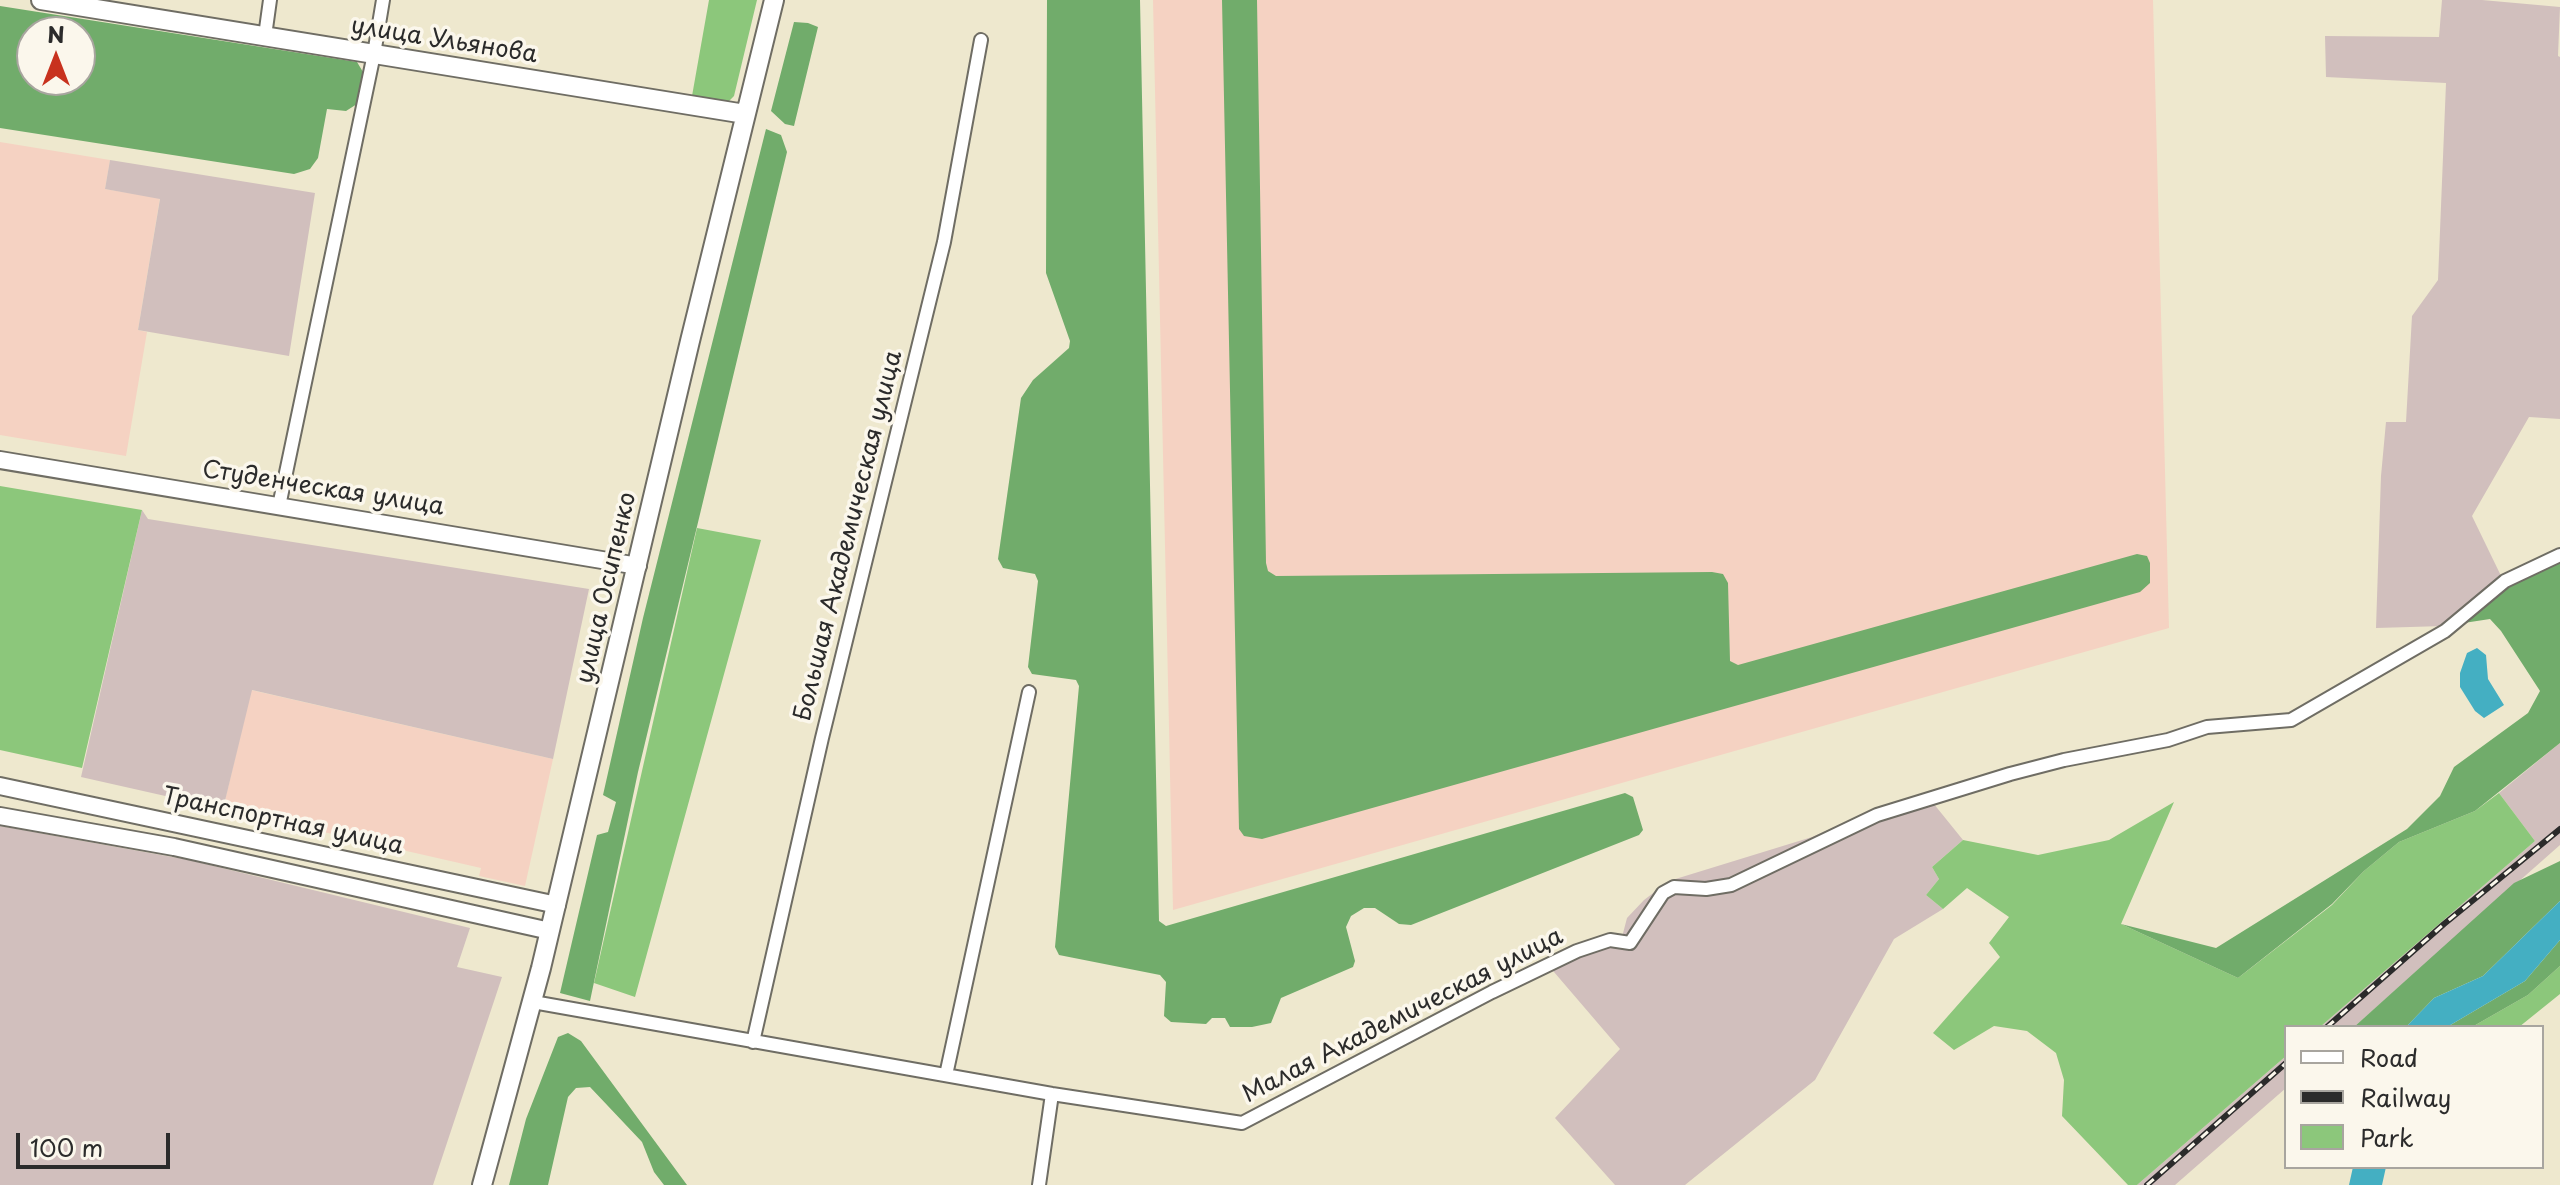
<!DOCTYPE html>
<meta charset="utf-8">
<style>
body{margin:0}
#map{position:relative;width:2560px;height:1185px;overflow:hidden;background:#eee8ce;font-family:"Playpen Sans",sans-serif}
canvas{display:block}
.legend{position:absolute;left:2284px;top:1025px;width:260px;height:144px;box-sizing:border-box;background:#fbf7ec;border:2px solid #a8a59f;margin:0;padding:10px 14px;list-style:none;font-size:24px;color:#2b2b2b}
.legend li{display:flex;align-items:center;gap:16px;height:40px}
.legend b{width:40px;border:2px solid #a8a59f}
.north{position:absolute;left:16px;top:16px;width:80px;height:80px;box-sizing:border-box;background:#fbf7ec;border:2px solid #a8a59f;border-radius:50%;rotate:0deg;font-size:22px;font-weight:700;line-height:32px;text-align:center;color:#2b2b2b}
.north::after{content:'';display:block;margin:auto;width:28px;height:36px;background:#c8321e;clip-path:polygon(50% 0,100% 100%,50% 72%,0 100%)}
.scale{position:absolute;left:16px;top:1133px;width:154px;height:36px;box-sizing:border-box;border:4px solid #2b2b2b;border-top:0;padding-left:10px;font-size:24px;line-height:28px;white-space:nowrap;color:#2b2b2b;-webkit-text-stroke:6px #fbf7ec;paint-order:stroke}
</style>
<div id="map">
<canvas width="2560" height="1185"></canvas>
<ul class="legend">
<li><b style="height:10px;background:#fff"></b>Road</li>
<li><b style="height:10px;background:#2b2b2b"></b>Railway</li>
<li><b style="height:22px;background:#8cc77b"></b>Park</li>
</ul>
<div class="north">N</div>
<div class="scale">100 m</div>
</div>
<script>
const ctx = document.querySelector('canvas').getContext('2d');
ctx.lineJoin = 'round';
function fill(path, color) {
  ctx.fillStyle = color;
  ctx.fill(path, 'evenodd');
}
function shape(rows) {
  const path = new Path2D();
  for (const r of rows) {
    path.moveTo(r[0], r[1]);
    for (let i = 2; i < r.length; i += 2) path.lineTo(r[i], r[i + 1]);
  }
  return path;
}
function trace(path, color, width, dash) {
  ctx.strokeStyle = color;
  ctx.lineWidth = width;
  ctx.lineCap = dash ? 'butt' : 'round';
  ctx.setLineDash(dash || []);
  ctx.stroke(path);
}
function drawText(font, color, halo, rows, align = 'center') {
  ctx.font = font + ' "Playpen Sans",sans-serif';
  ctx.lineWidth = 7;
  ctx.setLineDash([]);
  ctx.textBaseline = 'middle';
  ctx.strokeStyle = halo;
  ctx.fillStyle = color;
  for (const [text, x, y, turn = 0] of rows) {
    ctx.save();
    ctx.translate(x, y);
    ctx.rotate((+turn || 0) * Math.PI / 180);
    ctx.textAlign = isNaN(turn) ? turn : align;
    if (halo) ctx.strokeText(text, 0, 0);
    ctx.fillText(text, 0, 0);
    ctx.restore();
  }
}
const built = shape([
 [1153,0,2153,0,2169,628,1173,910],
 [0,142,110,160,105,189,160,198,138,330,147,332,126,456,0,435],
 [251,690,553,759,525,886,479,876,481,868,223,809]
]);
const industrial = shape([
 [2442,0,2482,0,2560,7,2558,56,2560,57,2560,419,2529,417,2472,516,2503,580,2444,626,2376,628,2381,476,2386,422,2406,422,2412,316,2438,280,2446,83,2326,77,2325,36,2439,37],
 [110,160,315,193,289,356,138,330,160,199,105,189],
 [142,510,148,519,589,589,553,759,252,690,223,809,81,777],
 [2560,743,2560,845,2354,1027,2320,1027,2535,841,2499,793],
 [1925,793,1963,840,1932,867,1939,879,1926,895,1943,909,1894,939,1815,1080,1685,1185,1615,1185,1555,1118,1620,1049,1548,965,1621,941,1627,918,1644,900,1669,881,1812,837,1873,810],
 [0,826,189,860,470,928,457,967,502,977,433,1185,0,1185],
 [2286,1056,2286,1088,2175,1185,2137,1185]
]);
const green = shape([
 [709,0,757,0,734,96,728,102,692,96],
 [0,486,142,510,82,768,0,750],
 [697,528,761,540,635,997,594,983],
 [2499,793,2535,841,2320,1027,2286,1027,2286,1056,2137,1185,2128,1185,2062,1116,2064,1080,2056,1053,2027,1031,1994,1026,1954,1050,1933,1033,2000,957,1989,943,2009,917,1967,888,1943,909,1926,895,1939,879,1932,867,1963,840,2038,855,2109,840,2174,802,2121,924,2238,978,2332,905,2364,871,2399,842,2475,811],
 [2560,966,2560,994,2519,1027,2472,1027,2528,995]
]);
const forest = shape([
 [1047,0,1140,0,1159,921,1166,926,1625,793,1633,797,1643,830,1639,835,1411,925,1399,924,1375,908,1364,908,1351,916,1346,927,1355,961,1353,967,1281,998,1271,1023,1252,1027,1230,1027,1225,1018,1212,1018,1206,1024,1171,1022,1164,1016,1166,982,1160,975,1059,955,1055,947,1079,686,1076,680,1032,674,1028,667,1038,581,1035,574,1003,568,998,559,1021,398,1033,380,1069,348,1070,341,1046,273],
 [1222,0,1257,0,1266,563,1268,571,1276,576,1712,572,1723,574,1728,583,1730,661,1738,665,2137,554,2147,556,2150,563,2150,583,2140,592,1262,839,1244,836,1239,829],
 [0,6,357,62,363,72,363,92,357,104,346,111,327,109,318,158,310,169,294,174,0,128],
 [32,32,80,32,80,80,32,80],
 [794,22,808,23,818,27,794,126,785,124,771,111],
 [766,129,781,135,787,152,638,772,590,1001,560,993,597,835,608,832,616,802,603,795,643,618],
 [2560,551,2560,743,2475,811,2399,842,2364,871,2332,904,2238,978,2121,924,2216,948,2407,829,2440,796,2454,767,2528,713,2540,691,2501,631,2490,619,2444,626],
 [2560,861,2560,901,2483,976,2434,998,2406,1027,2354,1027,2514,883],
 [2560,940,2560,966,2528,995,2472,1027,2447,1027,2525,981],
 [568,1033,581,1041,687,1185,664,1185,654,1172,642,1142,590,1087,576,1088,568,1097,548,1185,509,1185,526,1119,558,1037]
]);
const water = shape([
 [2477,648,2486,655,2488,679,2504,705,2484,718,2475,711,2460,687,2460,673,2467,653],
 [2560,901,2560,940,2525,981,2447,1027,2406,1027,2434,998,2483,976],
 [2353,1167,2386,1167,2382,1185,2349,1185]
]);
const minor = shape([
 [265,36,270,0],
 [279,506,374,54,383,0],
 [533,1002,1052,1094,1242,1123,1492,992,1577,951,1610,940,1630,943,1663,893,1674,887,1706,889,1731,885,1877,815,2010,774,2064,760,2168,740,2207,727,2291,720,2445,631,2505,581,2560,555],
 [753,1042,822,738,944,242,981,40],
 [946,1075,1029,692],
 [1039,1185,1052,1094]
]);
const tertiary = shape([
 [0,460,638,566],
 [0,786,557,905],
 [0,816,174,847,550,931]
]);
const secondary = shape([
 [41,0,745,114],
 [482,1185,541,968,690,341,774,0]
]);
const rail = shape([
 [2327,1027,2444,924,2560,829],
 [2147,1185,2286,1063]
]);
const streetNames = [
 ["улица Ульянова",444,41,9],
 ["Студенческая улица",323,489,9],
 ["Большая Академическая улица",849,536,-76],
 ["улица Осипенко",607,588,-77],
 ["Транспортная улица",283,822,12],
 ["Малая Академическая улица",1403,1016,-27]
];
fill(built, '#f5d2c2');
fill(industrial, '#d1bfbd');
fill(green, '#8cc77b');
fill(forest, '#71ac6b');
fill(water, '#44afc2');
trace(minor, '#6f6d64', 16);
trace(tertiary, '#6f6d64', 20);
trace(secondary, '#6f6d64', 22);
trace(minor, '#fff', 12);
trace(tertiary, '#fff', 16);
trace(secondary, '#fff', 18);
trace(rail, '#2b2b2b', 6);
trace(rail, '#fbf7ec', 3, [9]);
drawText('24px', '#2b2b2b', '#fbf7ec', streetNames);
</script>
